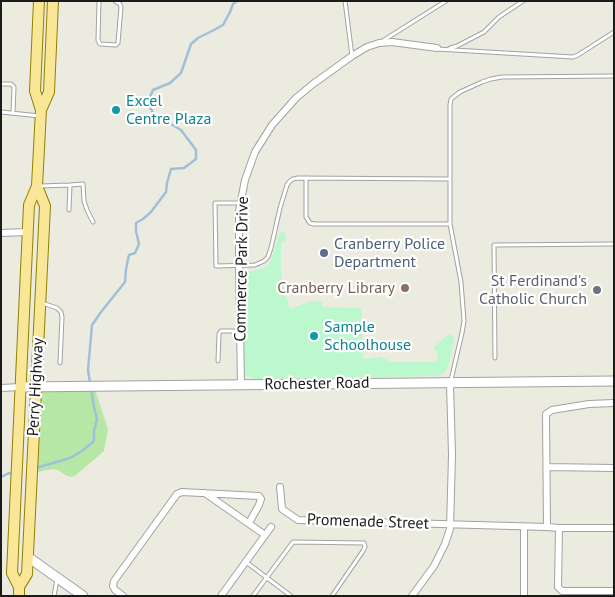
<!DOCTYPE html>
<style>
body{margin:0}
#map{position:relative;width:615px;height:597px;overflow:hidden;background:#ecebe0;font-family:"PT Sans",sans-serif}
canvas{display:block}
.frame{position:absolute;inset:0;border:2px solid #1b1b1b;pointer-events:none}
</style>
<div id="map">
<canvas width="615" height="597"></canvas>
<div class="frame"></div>
</div>
<script>
const ctx = document.querySelector('canvas').getContext('2d');
ctx.lineJoin = 'round';
function fill(path, color) {
  ctx.fillStyle = color;
  ctx.fill(path, 'evenodd');
}
function shape(rows) {
  const path = new Path2D();
  for (const r of rows) {
    path.moveTo(r[0], r[1]);
    for (let i = 2; i < r.length; i += 2) path.lineTo(r[i], r[i + 1]);
  }
  return path;
}
function trace(path, color, width, dash) {
  ctx.strokeStyle = color;
  ctx.lineWidth = width;
  ctx.lineCap = dash ? 'butt' : 'round';
  ctx.setLineDash(dash || []);
  ctx.stroke(path);
}
function drawText(font, color, halo, rows, align = 'center') {
  ctx.font = font + ' "PT Sans",sans-serif';
  ctx.lineWidth = 4.5;
  ctx.setLineDash([]);
  ctx.textBaseline = 'middle';
  ctx.strokeStyle = halo;
  ctx.fillStyle = color;
  for (const [text, x, y, turn = 0] of rows) {
    ctx.save();
    ctx.translate(x, y);
    ctx.rotate((+turn || 0) * Math.PI / 180);
    ctx.textAlign = isNaN(turn) ? turn : align;
    if (halo) ctx.strokeText(text, 0, 0);
    ctx.fillText(text, 0, 0);
    ctx.restore();
  }
}
const grass = shape([
 [94,387,108,429,104,451,76,475,72,477,67,476,58,470,53,469,32,473,36,388]
]);
const park = shape([
 [283,231,286,235,286,241,281,243,281,273,283,287,290,309,311,301,322,302,323,307,361,308,363,359,381,357,386,359,388,362,433,362,436,361,438,357,437,352,434,350,434,347,447,335,450,334,453,336,454,338,448,367,444,373,438,376,256,379,241,374,244,364,243,278,247,271,253,271,266,267,271,261,279,234]
]);
const stream = shape([
 [36,468,70,458,82,451,94,441,94,431,97,419,94,407,88,370,92,325,101,312,125,282,126,269,129,255,135,253,139,244,136,231,136,223,143,219,151,212,166,192,167,183,171,169,184,168,196,159,196,150,181,130,154,114,149,106,149,99,153,90,170,83,181,73,191,44,198,38,214,30,223,25,230,12,233,4,237,1],
 [1,477,7,474,14,472]
]);
const service = shape([
 [99,1,98,40,100,44,116,45,118,43,121,7,120,4,115,1],
 [345,1,352,56],
 [384,40,446,1],
 [450,48,457,46,484,32,499,17,523,1],
 [437,49,573,57,578,55,614,32],
 [1,84,11,84,14,87,13,113],
 [1,112,40,116],
 [306,178,306,217,310,223,314,224,450,224],
 [70,185,83,184,84,201,87,210,93,222],
 [40,186,70,185,69,210],
 [240,203,215,203,216,266,255,265,264,261,268,257,271,248,280,208,287,185,290,181,293,179,298,178,450,179],
 [42,303,57,308,61,312,62,317,60,363],
 [495,358,494,245,614,244],
 [218,361,219,334,221,331,239,331],
 [451,380,462,333,464,321,461,282,450,224,450,105,451,99,460,92,482,82,491,79,502,77,614,76],
 [246,562,291,596],
 [54,596,57,579],
 [253,596,293,542,364,543,365,547,363,551,332,596]
]);
const minor = shape([
 [1,233,27,232],
 [241,385,239,265,239,211,245,180,255,152,272,125,296,98,313,84,352,56,367,47,379,43,392,42,437,48],
 [1,388,20,387],
 [547,467,614,468],
 [280,487,282,509,298,520,547,527,546,414,552,410,589,404,614,403],
 [205,493,265,535],
 [547,527,559,528,558,587,562,591,614,591],
 [559,528,614,528],
 [123,596,115,590,113,586,114,581,177,494,182,492,259,496,261,499,259,505,249,523],
 [221,596,271,527],
 [412,596,434,566,445,544,450,529,452,455,450,383],
 [524,596,524,527]
]);
const tertiary = shape([
 [20,387,614,381],
 [28,557,83,596]
]);
const primary = shape([
 [41,110,49,92,53,1],
 [19,587,12,573,29,205,37,186,41,110,35,91,39,1],
 [19,596,19,587,27,574,45,206,37,186]
]);
const markers = [
 [116,110,5,"#0f9aa8"],
 [324,253,5,"#5c6f8a"],
 [405,288,5,"#8d6e63"],
 [597,290,5,"#6b7280"],
 [314,336,5,"#0f9aa8"]
];
const cultureNames = [
 ["Excel",126,101],
 ["Centre Plaza",126,119],
 ["Sample",324,327],
 ["Schoolhouse",324,345]
];
const serviceNames = [
 ["Cranberry Police",334,244],
 ["Department",334,262]
];
const streetNames = [
 ["Commerce Park Drive",242,269,-89],
 ["Rochester Road",317,384,-1],
 ["Perry Highway",36,387,-87],
 ["Promenade Street",368,522,2]
];
const worshipNames = [
 ["St Ferdinand's",587,281],
 ["Catholic Church",587,299]
];
const educationNames = [
 ["Cranberry Library",395,288]
];
fill(grass, '#b6e7a5');
fill(park, '#bbf8ce');
trace(stream, '#a0c0da', 2.5);
trace(service, '#a2a2a2', 5);
trace(minor, '#a2a2a2', 8);
trace(tertiary, '#a2a2a2', 11);
trace(primary, '#8f8102', 12);
trace(service, '#fff', 3);
trace(minor, '#fff', 6);
trace(tertiary, '#fff', 9);
trace(primary, '#fae697', 10);
for (const [x, y, r, color] of markers) {
  const dot = new Path2D();
  dot.arc(x, y, r, 0, 2 * Math.PI);
  ctx.fillStyle = color;
  ctx.fill(dot);
  trace(dot, '#fff', 2);
}
drawText('16px', '#0d838f', '#fff', cultureNames, 'left');
drawText('16px', '#4e5e75', '#fff', serviceNames, 'left');
drawText('16px', '#1b1b1b', '#fff', streetNames);
drawText('16px', '#5b616d', '#fff', worshipNames, 'right');
drawText('16px', '#785e54', '#fff', educationNames, 'right');
</script>
